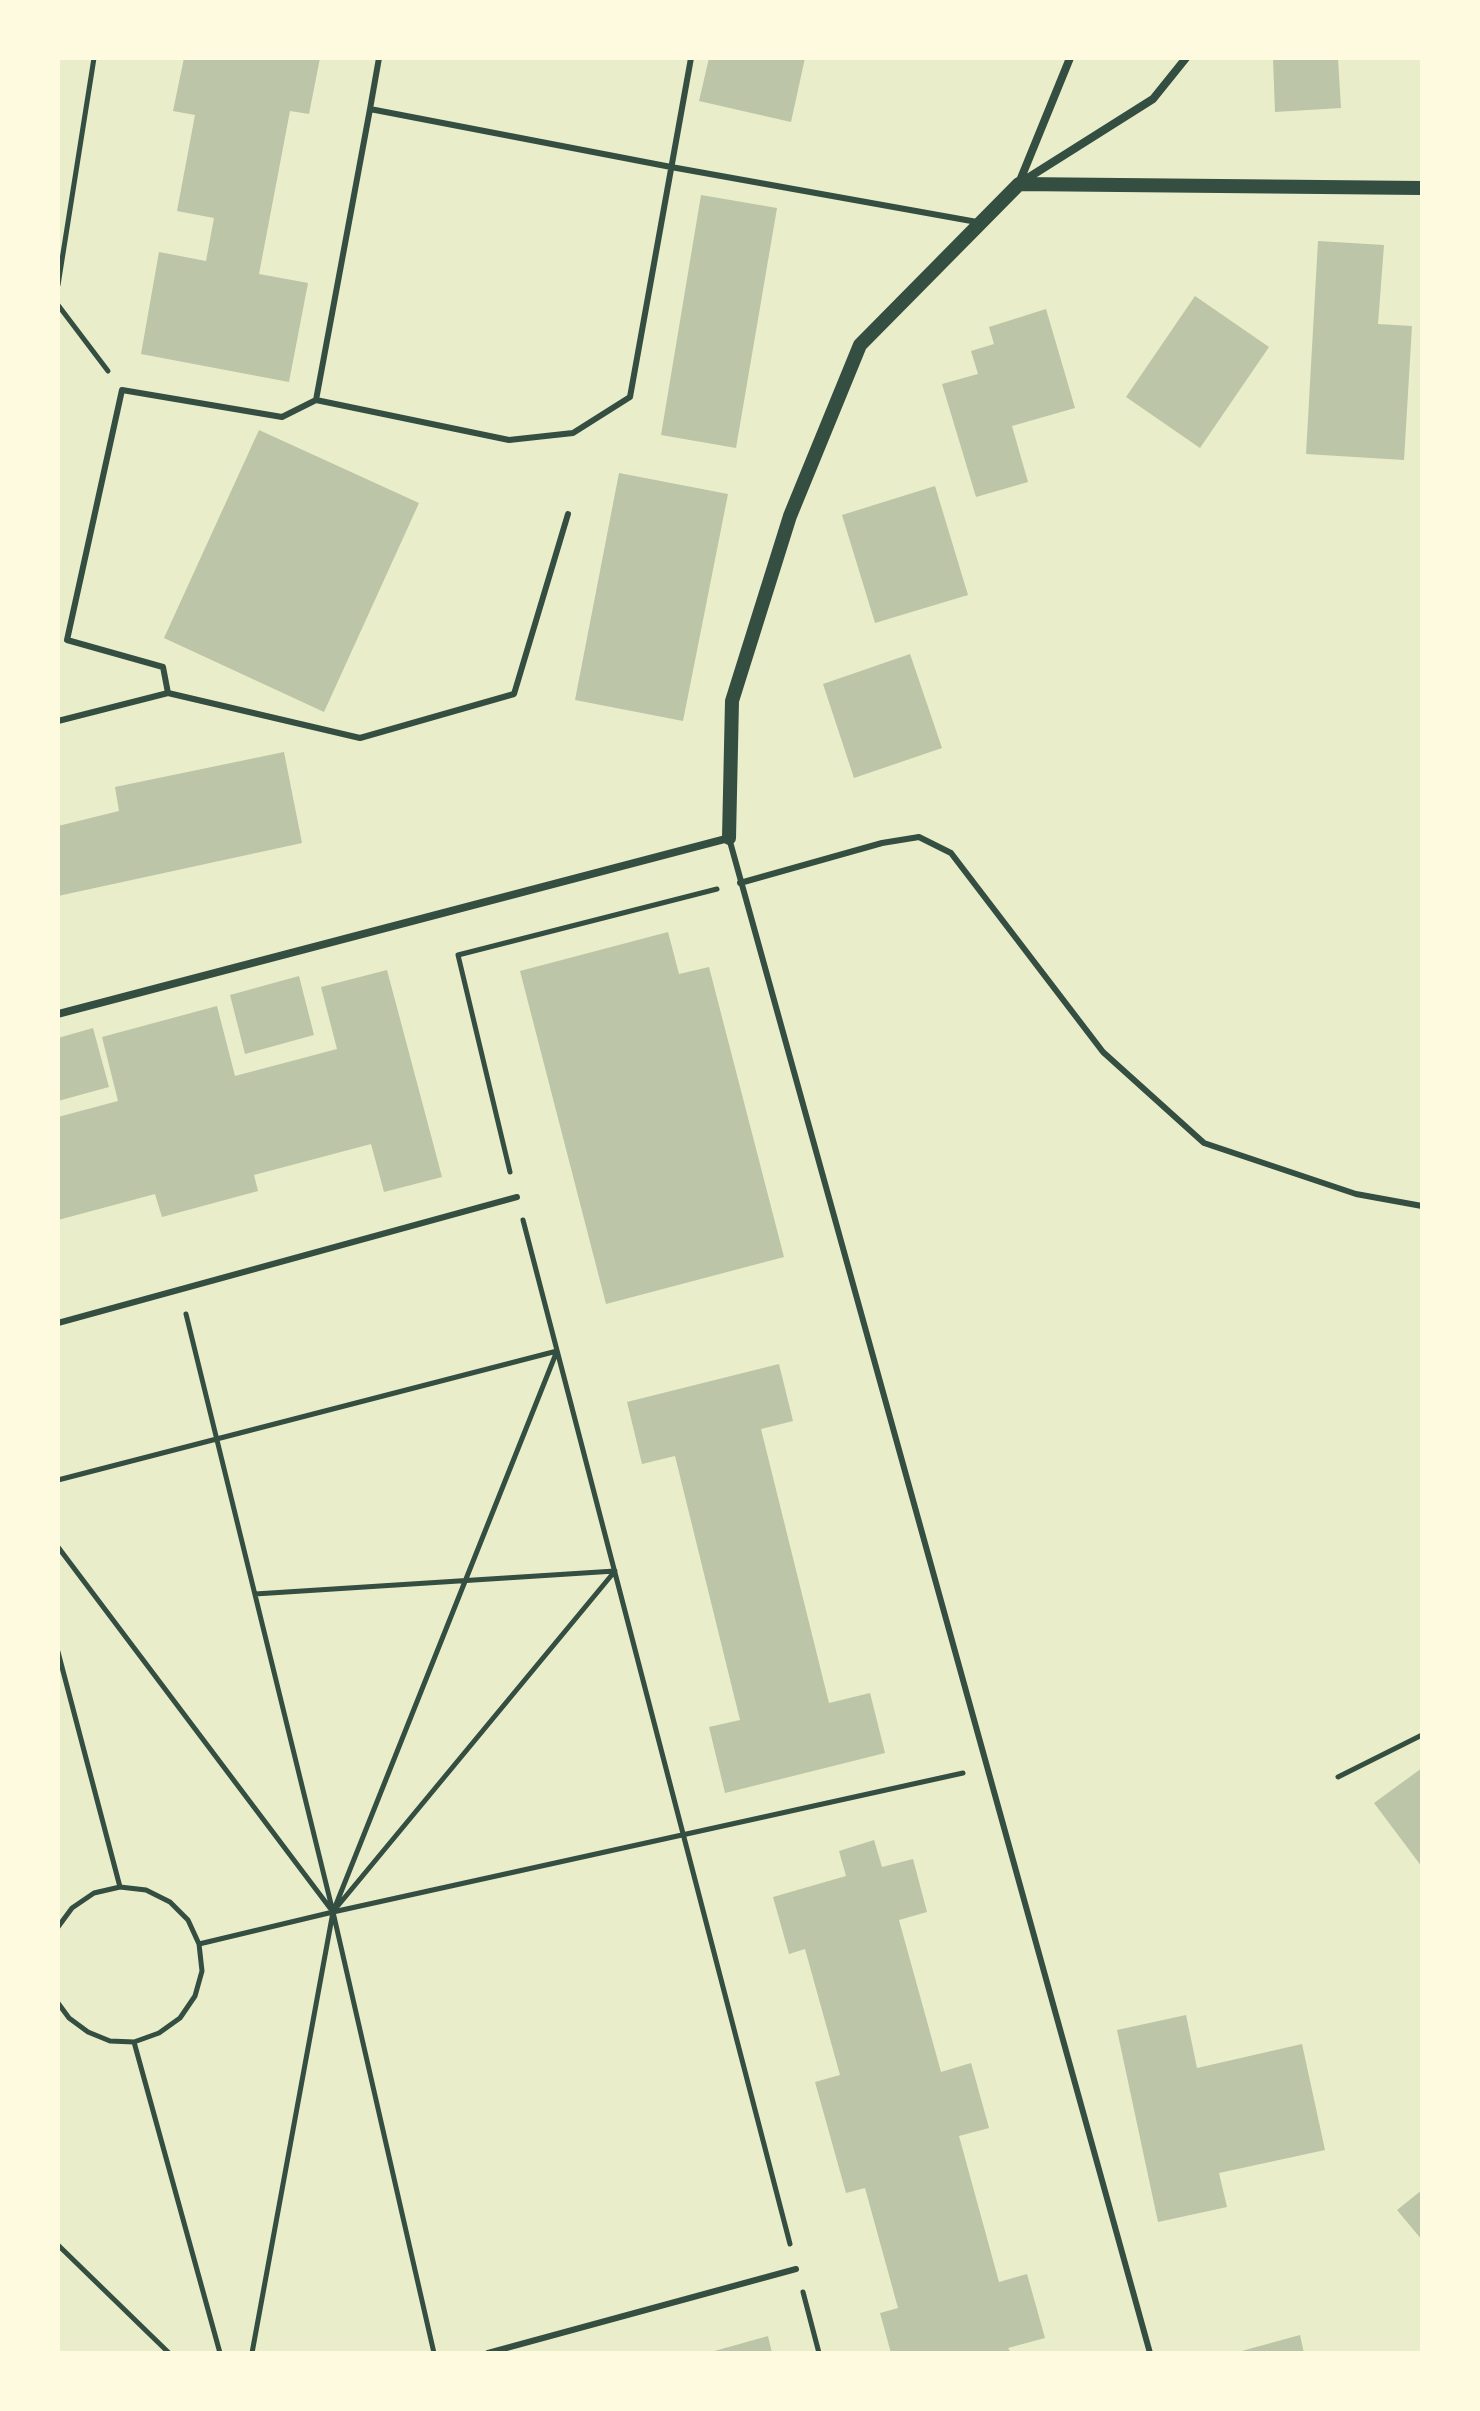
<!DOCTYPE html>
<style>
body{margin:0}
#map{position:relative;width:1480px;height:2411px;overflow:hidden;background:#e9edc9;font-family:"Space Grotesk",sans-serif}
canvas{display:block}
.frame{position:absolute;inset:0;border:60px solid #fefae0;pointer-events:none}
</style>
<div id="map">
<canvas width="1480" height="2411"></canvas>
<div class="frame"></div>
</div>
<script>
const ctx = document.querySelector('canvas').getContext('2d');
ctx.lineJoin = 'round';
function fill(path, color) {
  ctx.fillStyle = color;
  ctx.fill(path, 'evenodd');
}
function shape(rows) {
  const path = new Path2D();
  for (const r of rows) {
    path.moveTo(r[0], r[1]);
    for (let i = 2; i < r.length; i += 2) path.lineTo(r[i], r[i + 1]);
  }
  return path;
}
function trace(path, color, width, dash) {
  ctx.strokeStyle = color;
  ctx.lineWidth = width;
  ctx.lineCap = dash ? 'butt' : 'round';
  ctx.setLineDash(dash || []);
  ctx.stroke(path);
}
const building = shape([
 [184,58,320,58,309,114,290,111,259,274,308,283,289,382,141,354,159,252,206,261,214,218,177,211,195,115,173,111],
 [709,58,805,58,791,122,699,101],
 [1273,58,1338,58,1341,108,1275,112],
 [701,195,777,208,736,448,661,435],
 [1318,241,1384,245,1378,324,1412,326,1404,460,1306,454],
 [1195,296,1269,347,1200,448,1126,397],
 [1046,309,1075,408,1012,426,1028,482,976,497,942,384,978,374,971,351,994,344,989,327],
 [259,430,419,503,324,712,164,638],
 [619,473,728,494,683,721,575,700],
 [935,486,968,595,875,623,842,515],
 [910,654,942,748,854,778,823,684],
 [284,752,302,843,58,896,58,826,119,811,115,787],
 [668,932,679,974,709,967,784,1257,606,1304,520,971],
 [387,970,442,1177,384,1192,371,1144,254,1175,258,1191,162,1217,155,1194,58,1220,58,1117,118,1101,102,1037,217,1006,235,1076,337,1049,321,987],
 [299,976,314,1035,245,1054,230,995],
 [93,1028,109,1087,58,1101,58,1038],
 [779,1364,793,1421,761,1429,829,1703,870,1693,885,1753,725,1793,709,1727,740,1720,675,1456,642,1464,627,1402],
 [1422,1768,1422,1867,1374,1803],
 [874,1840,882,1867,913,1859,927,1912,899,1920,941,2072,971,2063,989,2128,959,2136,999,2282,1027,2274,1045,2338,1008,2348,1011,2353,891,2353,880,2313,898,2308,865,2188,846,2193,815,2082,840,2075,805,1949,789,1954,773,1897,846,1876,839,1851],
 [1186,2015,1197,2068,1302,2044,1325,2150,1219,2173,1227,2207,1158,2222,1117,2030],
 [1422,2190,1422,2240,1397,2210],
 [1300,2335,1304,2353,1238,2353,1238,2352],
 [768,2336,772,2353,711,2353,711,2352]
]);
const path = shape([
 [58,285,94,58],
 [58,305,108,371],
 [510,1172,458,955,717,889],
 [523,1220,790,2244],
 [186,1314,333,1912,434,2353],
 [58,1480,557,1351,333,1912,252,2353],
 [58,1547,330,1908],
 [255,1594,615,1571,336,1908],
 [58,1652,120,1887],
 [1338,1777,1422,1735],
 [58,1927,72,1908,94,1893,120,1887,146,1890,170,1902,188,1920,199,1944,202,1971,195,1996,180,2018,159,2033,134,2042,110,2041,88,2032,69,2018,58,2003],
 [199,1944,333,1912,963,1773],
 [134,2042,220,2353],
 [58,2245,169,2353],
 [803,2292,819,2353]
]);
const service = shape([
 [379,58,370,109,671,167,977,222],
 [370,109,316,400,509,440,573,433,630,397,691,58],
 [168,693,163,667,67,640,122,390,282,417,316,400],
 [58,721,168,693,360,738,514,694,568,514],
 [729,838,1150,2353],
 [740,883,882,843,919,837,951,853,1103,1052,1204,1143,1356,1194,1422,1206],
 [58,1323,517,1197],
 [488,2353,796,2269]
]);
const minor = shape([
 [1023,181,1153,99,1186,58],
 [1019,183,1070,58],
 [58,1014,729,838]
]);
const tertiary = shape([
 [729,838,732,701,790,516,860,345,1019,184,1422,188]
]);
fill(building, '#bcc5a7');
trace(path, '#344e41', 5);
trace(service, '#344e41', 6);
trace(minor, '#344e41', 8);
trace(tertiary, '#344e41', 14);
</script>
